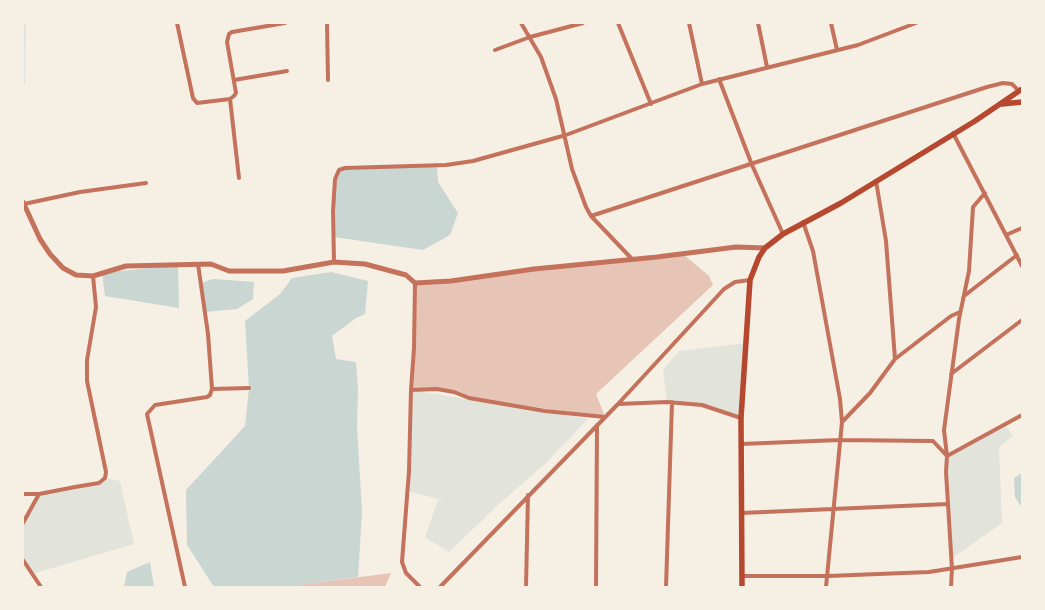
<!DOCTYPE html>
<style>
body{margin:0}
#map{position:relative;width:1045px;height:610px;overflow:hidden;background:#f6efe4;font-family:"Roboto Condensed",sans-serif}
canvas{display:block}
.frame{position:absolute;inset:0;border:24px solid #f6efe4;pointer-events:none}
</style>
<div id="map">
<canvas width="1045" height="610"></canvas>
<div class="frame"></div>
</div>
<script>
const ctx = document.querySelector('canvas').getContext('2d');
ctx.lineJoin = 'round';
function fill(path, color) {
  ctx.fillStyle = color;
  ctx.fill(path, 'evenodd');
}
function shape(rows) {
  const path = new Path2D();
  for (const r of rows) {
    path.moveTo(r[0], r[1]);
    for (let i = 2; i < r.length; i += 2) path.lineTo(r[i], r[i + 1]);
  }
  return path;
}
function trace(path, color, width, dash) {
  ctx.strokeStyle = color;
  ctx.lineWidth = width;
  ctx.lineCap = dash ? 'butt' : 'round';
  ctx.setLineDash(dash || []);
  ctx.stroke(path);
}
const green = shape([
 [23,23,26,23,25,85,23,86],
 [746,343,741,418,702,405,667,402,663,370,679,351],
 [411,390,588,419,544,465,499,504,449,552,425,537,438,500,446,501,407,491],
 [1005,424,1013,436,999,447,1002,523,951,559,947,456],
 [105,478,120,481,134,544,32,574,23,560,23,523,39,494,99,483]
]);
const water = shape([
 [437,166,438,182,458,213,450,235,423,250,334,237,335,179,339,170],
 [178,265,179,308,105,296,102,273],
 [331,272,368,281,365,314,356,318,332,336,336,359,356,362,358,388,357,427,362,512,358,577,284,587,214,587,187,545,186,490,245,426,249,388,245,321,280,294,292,278],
 [213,279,254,282,253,299,237,309,205,312,201,283],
 [1022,473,1022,508,1015,497,1014,478],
 [150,562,154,587,124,587,127,572]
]);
const building = shape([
 [683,254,709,276,713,285,596,394,605,417,469,398,437,389,411,390,415,283],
 [391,573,385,587,291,587,291,586]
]);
const minor = shape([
 [177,23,193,98,197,103,230,99,234,96,236,93,227,42,229,34,232,32,285,23],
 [327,23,328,80],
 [521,23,541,57,556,99,572,169,586,207,591,216,632,259],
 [618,23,651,104],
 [689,23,702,84],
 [758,23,767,67],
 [831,23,837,50],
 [495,50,530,37,583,23],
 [719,79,752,165,783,234],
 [234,80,287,71],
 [230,99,239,178],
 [953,133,1022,266],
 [24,204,80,192,146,183],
 [591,216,987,87,1003,83,1012,84,1019,91],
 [803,222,813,251,840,399,842,422,826,587],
 [1006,235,1022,228],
 [334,262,333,211,335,179,339,170,345,168,446,165,473,161,566,135,702,84,858,45,916,23],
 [415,283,414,348,411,390,437,389,454,392,469,398,545,411,605,417],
 [964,296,1017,255],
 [895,359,951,316,960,312],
 [951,374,1022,320],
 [212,389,249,388],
 [411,390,409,471,402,562,406,573,420,587],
 [618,404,667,402,702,405,741,418],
 [842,422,870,393,895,359,886,241,876,181],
 [741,444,839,440,933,441,947,456,1022,415],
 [23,494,39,494,75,487,99,483,105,478,106,472,87,381,87,360,96,307,93,276],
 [741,513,948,504],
 [23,523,39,494],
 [23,560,41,587],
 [742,576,828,576,929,572,1022,557],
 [185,587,147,414,155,405,207,397,210,395,212,389,208,334,198,264],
 [440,587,618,404,724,289,735,282,750,280],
 [526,587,528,495],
 [596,587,597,425],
 [666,587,672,402],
 [951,587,952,569,946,472,947,456,944,430,959,319,969,271,973,207,985,193]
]);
const tertiary = shape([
 [23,202,40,239,50,254,63,268,76,275,93,276,126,266,211,264,229,271,283,271,334,262,365,264,406,275,415,283,451,281,534,269,657,257,736,247,765,248]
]);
const secondary = shape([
 [1002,104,1022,102],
 [742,587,741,418,750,280,759,257,765,248,783,234,841,203,975,121,1022,89]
]);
fill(green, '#e2e4dc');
fill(water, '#c9d6d2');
fill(building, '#e6c5b7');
trace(minor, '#c5725c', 4);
trace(tertiary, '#c5725c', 5);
trace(secondary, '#b5482f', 5.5);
</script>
